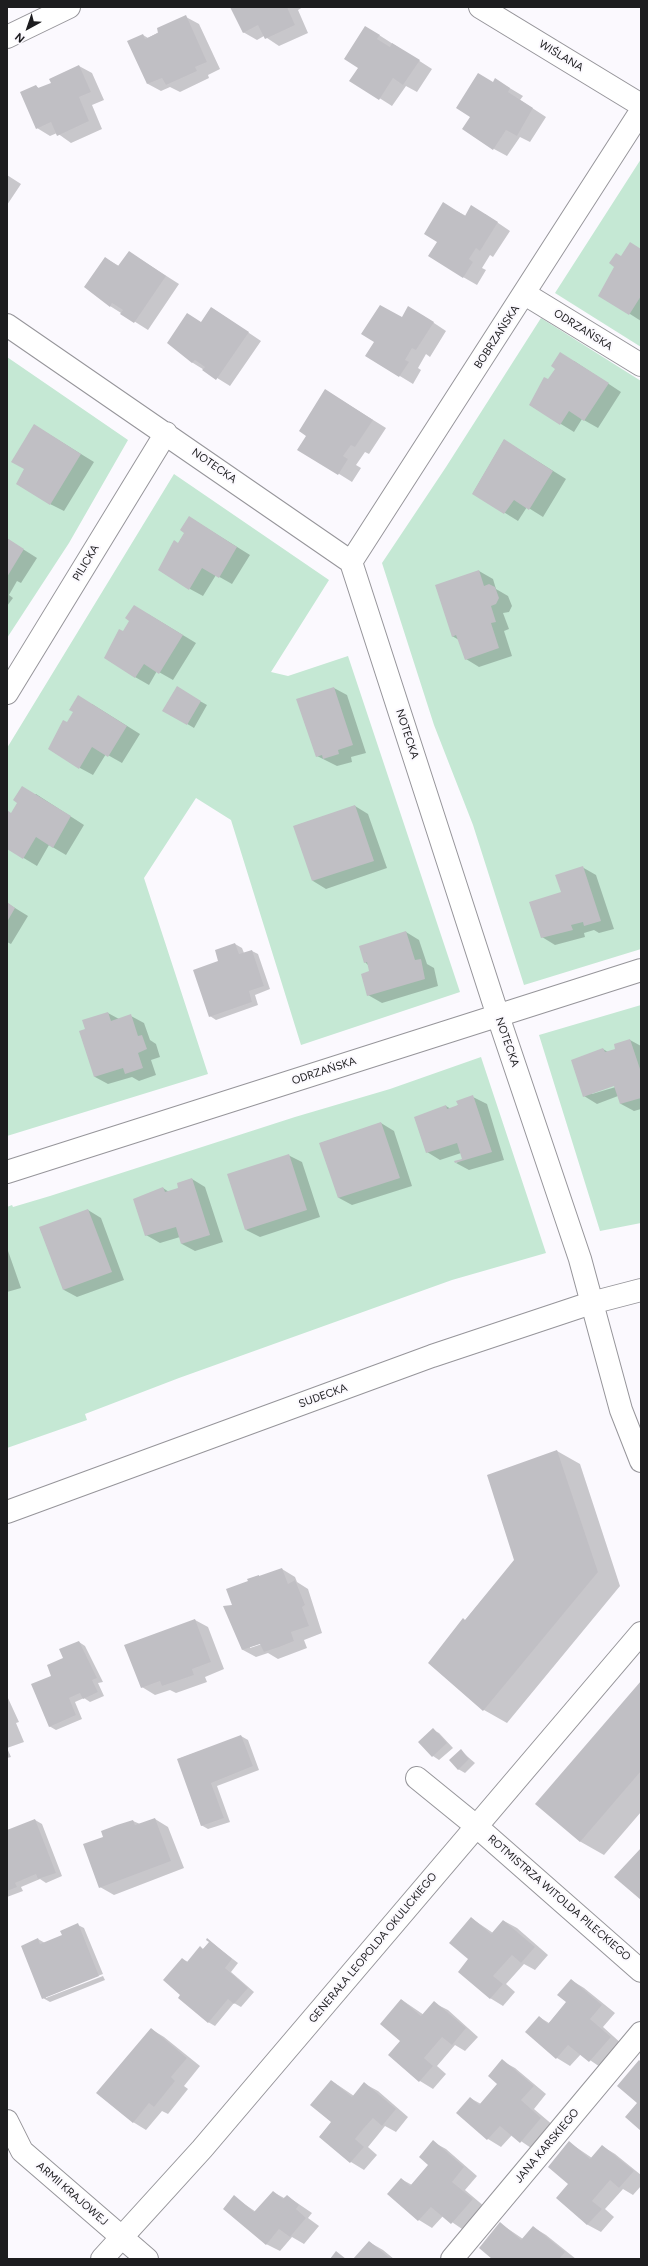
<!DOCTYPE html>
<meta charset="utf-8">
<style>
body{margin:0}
#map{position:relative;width:648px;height:2266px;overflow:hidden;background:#fbf9fe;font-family:Figtree,sans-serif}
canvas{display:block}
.frame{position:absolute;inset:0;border:8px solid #1d1d1f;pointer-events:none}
.north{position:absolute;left:8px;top:8px;width:40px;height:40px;-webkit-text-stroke:3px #fbf9fe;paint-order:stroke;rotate:220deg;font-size:11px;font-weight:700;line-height:16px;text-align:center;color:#1d1d1f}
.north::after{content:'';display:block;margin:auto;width:14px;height:18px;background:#1d1d1f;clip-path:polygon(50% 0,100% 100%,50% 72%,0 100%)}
</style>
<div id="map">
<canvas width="648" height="2266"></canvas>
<div class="frame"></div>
<div class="north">N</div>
</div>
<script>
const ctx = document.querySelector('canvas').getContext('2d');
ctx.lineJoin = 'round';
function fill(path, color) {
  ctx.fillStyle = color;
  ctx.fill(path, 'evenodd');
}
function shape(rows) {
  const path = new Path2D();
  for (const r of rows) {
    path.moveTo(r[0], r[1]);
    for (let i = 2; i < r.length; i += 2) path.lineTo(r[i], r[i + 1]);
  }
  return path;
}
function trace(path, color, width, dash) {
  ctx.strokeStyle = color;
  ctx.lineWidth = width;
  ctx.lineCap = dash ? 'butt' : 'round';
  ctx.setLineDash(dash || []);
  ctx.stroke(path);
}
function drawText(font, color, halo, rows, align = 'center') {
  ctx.font = font + ' Figtree,sans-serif';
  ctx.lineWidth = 4;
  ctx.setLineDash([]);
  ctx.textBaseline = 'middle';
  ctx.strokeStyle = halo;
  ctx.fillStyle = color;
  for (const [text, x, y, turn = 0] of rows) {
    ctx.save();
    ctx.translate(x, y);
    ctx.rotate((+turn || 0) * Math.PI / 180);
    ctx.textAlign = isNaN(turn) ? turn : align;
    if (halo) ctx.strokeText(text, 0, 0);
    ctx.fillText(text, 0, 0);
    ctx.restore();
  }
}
const green = shape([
 [641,159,641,347,555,293],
 [541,318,641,381,641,949,524,985,473,825,434,725,382,563,446,467],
 [7,357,128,440,69,543,7,638],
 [174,474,329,580,271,672,288,676,348,656,460,992,301,1045,231,820,196,798,144,878,208,1074,7,1136,7,748],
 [641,1005,641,1223,600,1231,539,1035],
 [481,1057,546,1253,452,1280,179,1378,85,1414,87,1420,7,1448,7,1207,12,1205,13,1207,50,1196,295,1117,390,1089]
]);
const shadow = shape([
 [231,7,303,7,298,10,308,33,279,46,264,36,257,40,243,32],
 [186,17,199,24,220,69,208,75,209,78,180,92,170,87,161,91,148,84,143,35,148,38],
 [379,35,432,69,417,92,406,86,392,106,351,80],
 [79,66,92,73,104,100,92,105,102,129,71,143,57,133,50,136,37,128,36,86,40,89,52,84],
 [493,83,508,87,523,96,520,100,546,117,530,142,520,137,507,156,494,149],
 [7,175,21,184,7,205],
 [457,211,466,216,485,214,510,231,493,257,490,255,482,268,486,270,477,285,463,277],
 [641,250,641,321,600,295,621,257],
 [129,252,179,284,148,330,110,306,105,258,119,266],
 [212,308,261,341,230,386,193,363,168,343,202,323],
 [422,315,446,331,430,357,426,354,418,368,421,370,413,384,367,356,402,318],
 [574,361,621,392,598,428,582,419,574,432,530,405,549,380],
 [338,398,386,428,369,454,365,452,356,465,361,468,352,482,299,449],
 [47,433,94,462,64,511,50,504],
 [504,440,566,479,543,517,527,507,518,521,473,493],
 [189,517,250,555,232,584,216,575,203,596,190,589,178,544,185,533],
 [7,539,37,558,21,583,17,581,9,595,13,598,7,606],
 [479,571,493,579,496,589,508,596,512,606,509,612,503,613,509,629,504,631,512,656,479,667,466,659,459,640,452,636],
 [148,614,196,643,173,680,157,671,149,685,135,677,123,633],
 [177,688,207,705,194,728,164,710],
 [334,688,347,695,366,753,351,757,352,762,337,766,317,756],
 [92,704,140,734,122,763,106,754,93,775,80,768,68,724],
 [36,794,84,825,66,855,49,845,37,866,7,848,7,813,11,814],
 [355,806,368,814,387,868,326,889,313,881,295,826],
 [582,867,596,875,614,929,599,933,594,930,584,933,585,937,555,945,542,937,562,892],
 [7,903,28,916,11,944,7,942],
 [406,932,419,940,427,964,434,968,438,986,382,1003,368,995,371,972,368,965,365,962],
 [235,944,242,948,244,953,252,951,258,954,270,989,255,995,258,1005,216,1020,210,1016,220,962],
 [108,1013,119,1019,131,1016,144,1023,150,1040,156,1044,160,1057,151,1060,156,1075,139,1081,132,1077,108,1084,95,1077,81,1032,87,1030],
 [630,1040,641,1046,641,1109,634,1111,621,1104,618,1096,597,1104,584,1096,603,1049,608,1052,616,1050],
 [618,1084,619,1086,592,1094,592,1092],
 [473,1097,487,1104,504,1160,469,1170,456,1163,463,1159,461,1153,440,1160,427,1152,446,1106,451,1109],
 [381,1123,394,1131,412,1186,352,1205,339,1198,321,1143],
 [288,1155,302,1162,320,1217,260,1237,246,1230],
 [192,1179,205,1187,223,1242,195,1251,182,1244,180,1237,160,1243,146,1235,163,1188,169,1192,180,1188],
 [88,1210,101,1218,124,1280,77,1297,64,1290,40,1228],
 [7,1248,21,1288,7,1292],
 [557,1451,580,1464,620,1586,507,1723,484,1710,430,1663,515,1560],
 [282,1569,295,1577,297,1582,308,1589,322,1633,304,1640,307,1648,278,1659,268,1653,256,1657,243,1650,233,1605],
 [265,1641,265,1643,250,1648,250,1646],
 [195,1620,208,1627,224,1669,205,1677,207,1682,176,1693,170,1690,155,1695,142,1687],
 [79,1642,85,1646,103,1682,98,1683,104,1696,90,1702,84,1698,75,1702,82,1719,56,1730,49,1726,53,1676],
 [641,1683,641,1812,604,1855,581,1842,537,1804],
 [7,1696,19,1722,16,1723,24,1742,7,1748,11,1757,7,1758],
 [433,1730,439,1733,453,1748,439,1760,433,1756],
 [241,1736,248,1740,259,1770,217,1786,230,1822,208,1829,201,1825,178,1759],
 [461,1751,475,1763,465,1773,458,1769],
 [155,1819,168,1827,184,1868,114,1895,100,1887,104,1838,133,1821,140,1824],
 [35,1820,42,1824,62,1876,46,1883,40,1879,21,1887,23,1891,7,1897,7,1831],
 [471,1918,493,1933,504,1921,517,1928,548,1955,535,1970,524,1964,506,1984,515,1992,503,2006,490,1998,470,1959],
 [78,1925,84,1928,103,1974,46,1996,46,1998,103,1976,105,1980,50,2002,43,1998,38,1939,45,1943,63,1936],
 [211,1942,238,1963,231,1972,254,1992,241,2007,234,2003,215,2026,208,2022,182,1994,182,1959,188,1962],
 [571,1980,584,1988,615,2013,603,2027,623,2045,603,2069,581,2054,570,2066,557,2058,526,2032,539,2017,549,2023,567,2002],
 [402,2000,424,2015,434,2003,448,2010,478,2037,465,2051,455,2045,437,2066,446,2074,433,2089,420,2081,389,2055,402,2041],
 [151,2029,164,2037,200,2066,184,2086,188,2089,168,2114,162,2111,146,2130,133,2122],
 [502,2061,515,2068,546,2094,534,2109,554,2126,534,2150,512,2135,501,2147,488,2139,457,2113,470,2098,481,2104,498,2084],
 [332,2081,354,2096,365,2084,378,2091,408,2117,396,2132,385,2126,377,2136,368,2147,377,2155,364,2170,351,2162,320,2136,332,2122],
 [433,2142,446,2149,477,2176,465,2190,485,2207,465,2231,443,2216,432,2228,419,2220,388,2194,401,2179,412,2185,429,2165],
 [570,2143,592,2158,602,2146,615,2154,641,2175,641,2186,633,2195,623,2189,605,2209,614,2217,601,2232,588,2225,557,2198,570,2184],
 [273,2192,284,2198,287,2196,312,2213,308,2218,319,2226,304,2244,292,2237,280,2251,266,2244,234,2197,256,2212],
 [501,2224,523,2239,533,2227,546,2235,576,2259,494,2259],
 [369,2242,383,2250,394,2259,355,2259]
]);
const building = shape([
 [230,7,287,7,295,25,265,39,258,25,243,33],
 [186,15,207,62,195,67,197,71,166,85,162,78,147,84,127,41,143,34,145,39,158,33,157,28],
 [365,26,380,35,377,39,390,47,392,43,420,60,403,85,393,78,379,100,349,81,358,68,344,59],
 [79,65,91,92,79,97,89,121,57,136,51,122,36,129,20,92,36,85,38,88,51,83,49,79],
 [478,73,493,82,495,78,510,88,508,92,533,108,517,136,506,130,493,150,462,129,470,117,456,108],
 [443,202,465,216,471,205,498,222,480,251,476,248,469,259,473,262,463,278,428,256,437,242,424,234],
 [630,242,641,249,641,296,629,315,598,296,614,267,609,263,616,253,621,256],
 [129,251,166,276,134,323,120,314,123,310,112,303,110,307,84,287,105,257,118,266],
 [380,305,402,317,408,306,434,322,416,350,412,348,405,360,409,362,399,377,365,356,374,342,361,334],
 [211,307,249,332,216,380,202,370,205,367,195,360,192,363,167,343,187,313,201,322],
 [560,352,609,383,584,421,569,411,560,425,529,405,544,377,548,379,555,369,551,366],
 [325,389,373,420,355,447,351,445,343,456,348,459,338,475,297,450,306,436,299,431],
 [34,424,81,454,50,505,16,484,24,469,11,462],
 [504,439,553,471,529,510,514,500,504,514,472,494],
 [189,516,237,547,219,578,202,568,189,590,158,570,174,540,178,543,184,533,180,530],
 [7,538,24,549,7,577],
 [479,570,484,586,489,584,495,587,499,598,496,604,491,606,496,622,491,623,499,648,465,660,456,635,452,637,435,585],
 [134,605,183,635,159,674,144,664,135,678,104,658,119,629,123,631,129,621,125,618],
 [177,686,201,701,187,725,162,711],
 [334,687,353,745,338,750,339,754,323,759,322,755,316,757,296,699],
 [78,695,127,726,108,757,92,747,79,769,48,749,63,720,67,722,73,712,69,710],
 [22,786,71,816,53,848,36,837,23,859,7,849,7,810,11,813,17,803,13,800],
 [355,805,374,861,312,881,293,826],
 [583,866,601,921,584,926,583,922,571,925,573,930,541,938,529,902,561,892,555,875],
 [7,902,15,908,7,922],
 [406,931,415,960,421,959,425,979,367,996,361,974,369,971,367,962,364,963,359,946],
 [235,943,239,954,252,950,264,986,249,991,252,1002,209,1017,193,970,218,961,215,950],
 [108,1012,111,1021,131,1014,138,1036,142,1035,147,1049,138,1053,143,1068,125,1074,123,1068,94,1077,79,1031,85,1029,82,1020],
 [630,1039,641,1072,641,1098,620,1104,614,1086,583,1097,571,1060,603,1048,605,1052,615,1049,614,1044],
 [473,1095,492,1152,455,1163,454,1161,462,1159,457,1143,426,1153,414,1117,446,1105,447,1109,458,1105,456,1101],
 [381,1122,400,1178,338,1198,319,1143],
 [289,1154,307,1210,245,1230,227,1174],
 [192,1178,210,1235,181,1244,176,1227,145,1236,133,1199,163,1187,165,1192,178,1188,177,1183],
 [88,1209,112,1272,63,1290,39,1227],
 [557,1450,598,1572,483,1711,428,1663,463,1618,465,1620,514,1560,487,1475],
 [282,1568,288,1584,295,1580,305,1605,302,1607,309,1626,291,1632,294,1641,279,1647,264,1652,260,1644,242,1650,223,1606,232,1605,226,1589,248,1581,247,1579,259,1575,259,1576],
 [195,1619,211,1662,192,1669,194,1675,162,1686,160,1681,141,1688,124,1645],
 [79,1641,97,1678,92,1680,98,1692,83,1699,80,1693,69,1698,76,1715,49,1727,31,1684,51,1676,47,1665,63,1658,59,1649],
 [641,1681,641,1771,580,1842,535,1804],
 [433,1728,447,1743,432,1757,418,1742],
 [241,1735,253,1766,211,1783,224,1818,201,1826,177,1759],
 [461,1749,469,1759,458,1770,449,1760],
 [155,1818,171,1861,99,1888,83,1844,103,1837,101,1831,117,1825,133,1820,135,1825],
 [35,1819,56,1873,38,1879,36,1874,15,1883,17,1887,7,1891,7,1830],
 [641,1848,641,1900,614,1877],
 [471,1917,491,1934,503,1920,535,1947,521,1963,512,1955,493,1976,503,1984,490,1999,458,1972,468,1959,449,1943],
 [78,1923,99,1976,42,1999,21,1946,38,1938,40,1944,62,1935,60,1931],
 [207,1938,232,1959,225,1968,248,1988,234,2004,228,1999,208,2023,178,1998,180,1995,163,1980,182,1958,187,1962,200,1946,203,1949,209,1942,206,1940],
 [571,1979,602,2005,590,2019,611,2037,589,2062,568,2045,556,2059,525,2032,539,2016,548,2024,566,2002,557,1995],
 [401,1999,421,2016,434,2001,466,2028,452,2045,442,2037,424,2058,433,2066,419,2082,388,2055,400,2041,380,2024],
 [151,2028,187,2058,171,2077,175,2081,154,2107,149,2103,133,2123,96,2093],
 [502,2059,534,2086,521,2100,541,2118,520,2143,500,2126,487,2140,456,2113,470,2097,479,2105,497,2084,488,2076],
 [639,2060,641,2062,641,2131,625,2117,637,2103,617,2086],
 [331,2080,352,2097,364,2082,396,2109,382,2126,373,2118,364,2128,355,2139,364,2147,350,2163,319,2137,331,2122,310,2105],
 [433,2140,464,2167,452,2182,473,2199,451,2224,431,2207,418,2221,387,2194,401,2178,410,2186,428,2165,419,2157],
 [569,2141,590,2159,602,2145,634,2171,619,2188,610,2180,592,2201,602,2209,587,2225,556,2198,568,2184,548,2167],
 [273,2191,283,2199,287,2195,299,2205,296,2209,306,2218,290,2237,279,2229,266,2245,223,2209,234,2195,254,2212],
 [500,2222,521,2240,533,2226,565,2252,559,2259,492,2259,479,2248],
 [369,2241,391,2259,353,2259],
 [336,2251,346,2259,330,2259]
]);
const minor = shape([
 [480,7,641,105],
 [7,37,69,7],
 [525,294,641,365],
 [7,325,351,562,498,1016,580,1259,621,1410,641,1461],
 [351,562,641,111],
 [7,693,166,433],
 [7,1172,641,970],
 [417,1778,476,1826,641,1971],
 [7,2121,22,2151,147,2259],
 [102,2259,202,2149,641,1633],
 [452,2259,641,2033]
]);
const tertiary = shape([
 [7,1512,432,1356,591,1303,641,1290]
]);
const streetNames = [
 ["WIŚLANA",561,56,31],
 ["ODRZAŃSKA",583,330,32],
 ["BOBRZAŃSKA",497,337,-57],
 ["NOTECKA",214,466,35],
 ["PILICKA",86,563,-59],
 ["NOTECKA",407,734,72],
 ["NOTECKA",507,1042,71],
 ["ODRZAŃSKA",324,1071,-18],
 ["SUDECKA",323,1396,-20],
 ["ROTMISTRZA WITOLDA PILECKIEGO",559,1898,41],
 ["GENERAŁA LEOPOLDA OKULICKIEGO",373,1948,-50],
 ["JANA KARSKIEGO",547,2146,-50],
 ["ARMII KRAJOWEJ",72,2194,41]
];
fill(green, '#c5e8d4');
fill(shadow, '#0003');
fill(building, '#c0bfc4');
trace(minor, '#96959a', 24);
trace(tertiary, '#96959a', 24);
trace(minor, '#fff', 22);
trace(tertiary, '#fff', 22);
drawText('11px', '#1d1d1f', '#fbf9fe', streetNames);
</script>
